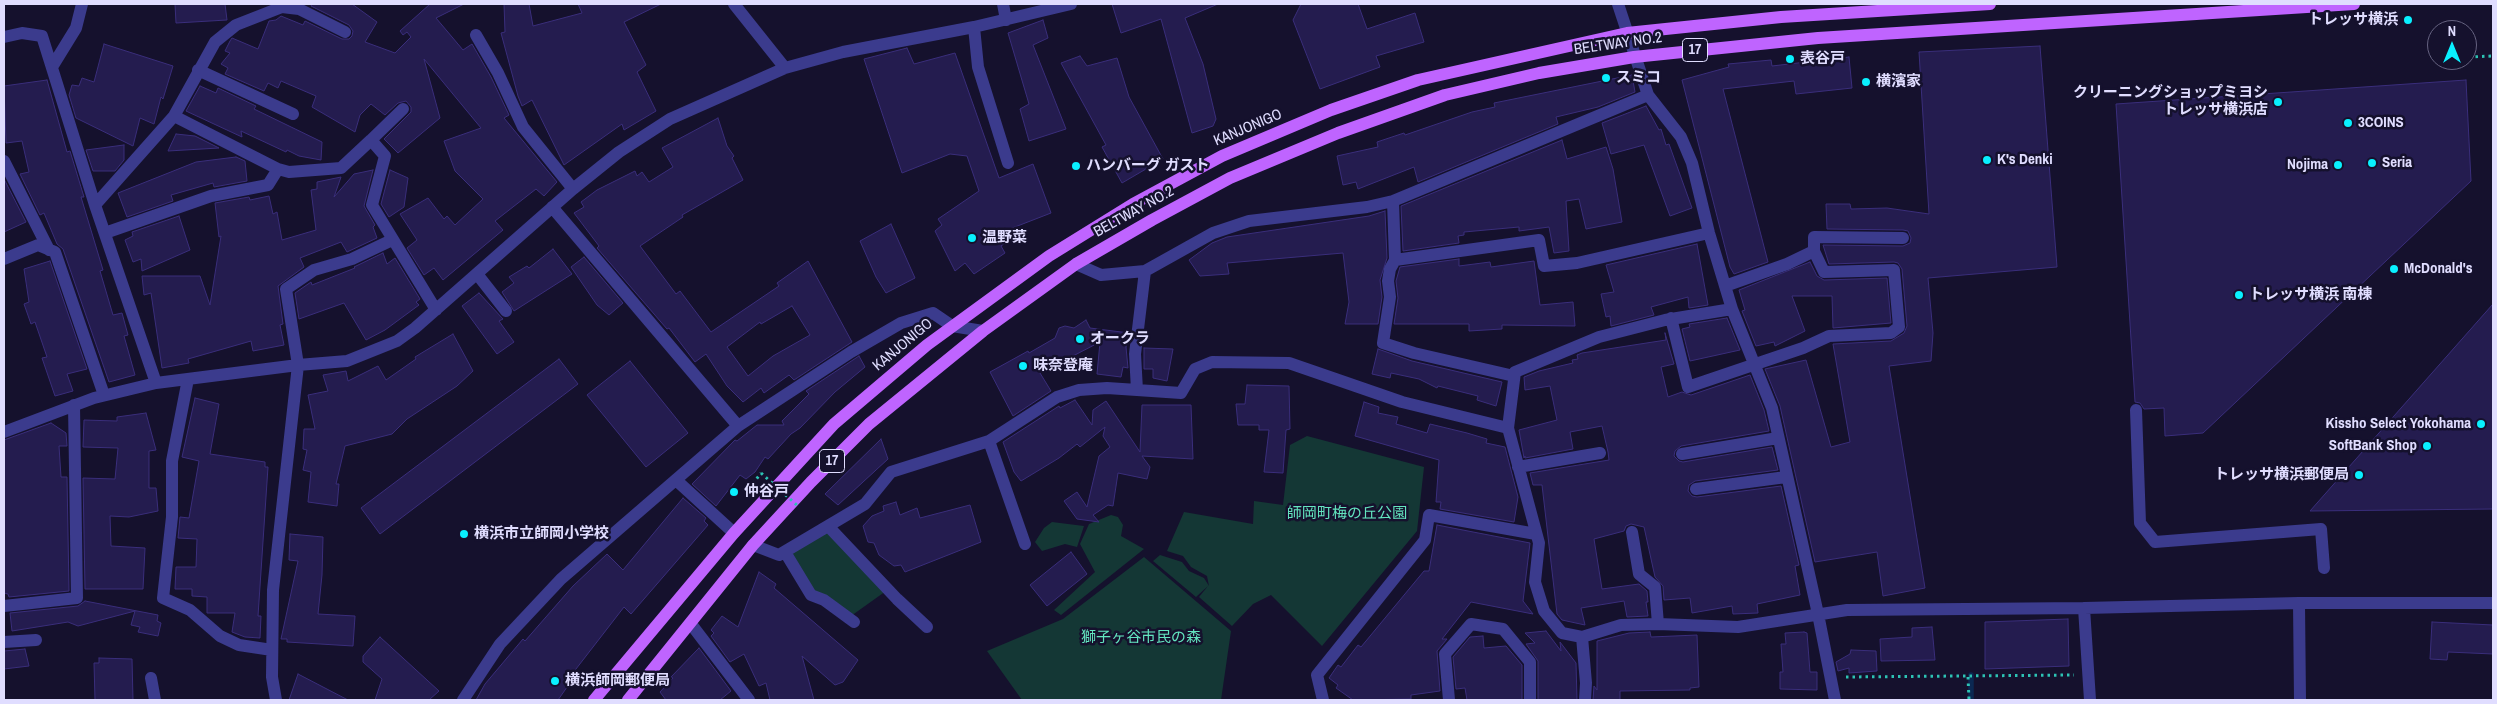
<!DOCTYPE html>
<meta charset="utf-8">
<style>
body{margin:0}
#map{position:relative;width:2497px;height:704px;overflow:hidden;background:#15112d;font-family:"Archivo Narrow",sans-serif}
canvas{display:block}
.frame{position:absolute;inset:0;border:5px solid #e0ddff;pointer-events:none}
.north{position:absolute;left:2427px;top:20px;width:50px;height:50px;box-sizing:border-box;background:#15112d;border:1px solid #666381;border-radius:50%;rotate:0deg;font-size:14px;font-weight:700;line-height:20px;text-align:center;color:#e0ddff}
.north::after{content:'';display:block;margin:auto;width:18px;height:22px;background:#09f0ff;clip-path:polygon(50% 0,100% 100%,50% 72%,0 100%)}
</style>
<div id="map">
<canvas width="2497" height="704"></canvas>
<div class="frame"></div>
<div class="north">N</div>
</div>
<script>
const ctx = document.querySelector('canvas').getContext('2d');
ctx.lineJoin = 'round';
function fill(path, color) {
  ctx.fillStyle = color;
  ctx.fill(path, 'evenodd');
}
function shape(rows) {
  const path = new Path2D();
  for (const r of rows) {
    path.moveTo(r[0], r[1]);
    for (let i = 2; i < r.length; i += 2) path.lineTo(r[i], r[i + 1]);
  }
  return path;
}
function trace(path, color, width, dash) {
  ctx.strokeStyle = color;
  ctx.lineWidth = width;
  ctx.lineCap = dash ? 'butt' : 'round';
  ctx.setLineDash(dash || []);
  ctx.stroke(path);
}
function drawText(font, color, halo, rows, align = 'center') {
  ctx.font = font + ' "Archivo Narrow","Noto Sans JP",sans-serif';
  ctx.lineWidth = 5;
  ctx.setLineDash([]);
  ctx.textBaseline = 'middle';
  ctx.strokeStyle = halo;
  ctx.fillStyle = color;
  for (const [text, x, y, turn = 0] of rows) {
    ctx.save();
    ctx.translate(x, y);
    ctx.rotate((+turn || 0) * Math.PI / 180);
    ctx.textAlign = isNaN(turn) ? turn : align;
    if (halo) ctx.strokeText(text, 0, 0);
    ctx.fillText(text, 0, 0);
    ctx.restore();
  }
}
const green = shape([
 [1307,436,1424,467,1417,531,1322,646,1271,595,1253,604,1232,626,1199,597,1208,586,1196,597,1153,561,1160,555,1182,562,1189,571,1204,578,1209,586,1207,576,1191,567,1183,556,1167,551,1184,512,1253,524,1254,501,1283,505,1290,445],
 [1111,515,1118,517,1123,525,1121,536,1144,549,1061,615,1054,610,1095,572,1080,544,1089,524],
 [1052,522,1084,526,1077,547,1065,544,1042,551,1035,542,1044,528],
 [826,530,886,591,851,616,813,592,789,553],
 [1144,557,1231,631,1221,700,1022,700,987,651,1063,619]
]);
const stream = shape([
 [1971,675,1971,700]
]);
const building = shape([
 [175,4,225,4,227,20,176,23,175,4],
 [312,4,352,4,377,22,365,42,395,53,411,37,407,32,403,35,400,31,430,4,464,4,436,18,463,50,472,44,491,77,509,115,504,118,557,182,544,196,536,189,495,221,503,230,443,280,434,268,424,275,407,248,417,240,400,214,428,198,444,219,447,216,455,225,483,199,455,171,444,141,481,128,424,59,440,118,398,153,384,139,411,112,411,107,406,101,398,103,385,115,371,104,360,115,355,132,312,107,316,96,281,81,278,88,268,83,264,91,225,74,228,68,221,64,230,53,225,51,230,41,232,38,258,49,269,21,276,20,281,16,303,25,305,21,342,39,349,39,352,36,353,31,349,25,311,6,312,4],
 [504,4,529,4,533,26,582,13,578,4,661,4,624,22,646,65,637,72,656,111,624,130,622,124,564,165,532,100,522,106,518,96,501,33,505,32,504,4],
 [1112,4,1218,4,1185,18,1203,64,1216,119,1213,126,1192,133,1161,19,1121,33,1112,4],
 [1301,4,1358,4,1367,29,1415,13,1424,42,1376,56,1380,67,1320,89,1293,20,1301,4],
 [1043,20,1048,38,1033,45,1066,129,1029,141,1020,109,1029,104,1008,33,1043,20],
 [104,44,173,66,163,99,161,97,154,124,140,118,133,146,76,118,69,95,72,85,79,86,82,78,94,82,104,44],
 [2040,46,2057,267,1928,278,1933,333,1931,361,1889,366,1925,588,1883,596,1877,552,1815,562,1780,406,1765,369,1806,360,1831,447,1850,442,1833,344,1891,341,1904,333,1907,326,1902,269,1898,263,1894,262,1829,264,1823,245,1903,246,1910,243,1911,238,1908,231,1903,230,1827,229,1826,204,1850,204,1851,209,1887,208,1929,214,1919,52,2040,46],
 [907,48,914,64,955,53,999,178,1033,164,1051,213,1002,232,1008,241,1001,246,1005,253,974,274,965,263,955,271,935,231,942,225,938,219,979,191,967,156,950,154,902,173,864,59,907,48],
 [1080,56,1087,66,1117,58,1129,97,1163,159,1122,183,1102,147,1106,145,1061,63,1080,56],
 [1849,57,1852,88,1796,94,1794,81,1723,89,1768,262,1734,274,1730,267,1682,80,1729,67,1728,64,1771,60,1772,66,1849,57],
 [1632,75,1635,92,1598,107,1556,117,1558,124,1418,182,1414,167,1358,189,1356,182,1343,185,1337,156,1378,147,1377,142,1404,133,1405,135,1472,112,1495,107,1494,103,1632,75],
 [47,80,67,152,70,151,84,197,81,197,103,270,100,271,113,315,122,313,128,335,124,336,135,375,109,382,63,249,57,244,44,213,40,215,20,174,29,172,22,141,6,143,4,86,47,80],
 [2466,80,2471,181,2203,433,2165,436,2164,408,2144,409,2140,403,2135,402,2116,104,2466,80],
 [200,86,216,93,218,88,256,106,254,109,322,142,321,160,299,156,287,150,286,152,241,131,242,137,186,111,200,86],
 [1646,106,1659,130,1661,129,1666,145,1669,144,1692,208,1670,216,1644,145,1611,154,1602,123,1646,106],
 [718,118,727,146,734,156,732,158,743,180,682,215,683,217,640,246,676,294,680,291,711,332,779,286,777,283,808,261,852,342,794,380,789,375,764,393,761,388,743,402,727,386,706,354,695,362,669,328,667,329,597,248,599,246,574,213,584,207,581,202,597,190,635,171,637,176,642,172,649,182,673,167,662,148,718,118],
 [792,306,810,335,773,356,748,376,727,347,760,322,761,324,792,306],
 [176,134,195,136,219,148,168,151,176,134],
 [1562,140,1567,159,1606,147,1613,169,1622,222,1586,229,1579,199,1566,201,1569,251,1554,253,1549,227,1519,231,1519,227,1464,232,1464,235,1458,236,1459,243,1403,251,1401,206,1562,140],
 [124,145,124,160,115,171,93,171,86,150,124,145],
 [236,157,245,161,247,181,214,187,213,183,171,195,173,201,127,217,118,193,196,162,236,157],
 [373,170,364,206,375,225,373,227,377,238,347,252,341,242,300,258,304,267,278,286,283,324,280,325,284,345,253,351,251,341,188,359,189,363,162,368,151,293,144,295,142,276,200,276,210,305,221,236,219,237,215,203,249,197,250,200,269,196,273,214,277,212,282,240,316,230,311,190,317,189,317,182,341,177,334,197,354,174,373,170],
 [390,170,408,178,404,207,389,217,381,204,390,170],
 [4,179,26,222,4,232,4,179],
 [1385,211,1387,258,1380,280,1382,297,1378,324,1345,324,1349,302,1343,253,1227,263,1229,274,1200,276,1189,260,1212,243,1227,237,1369,216,1385,211],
 [179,216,190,250,142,271,141,259,133,262,125,240,133,236,132,232,179,216],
 [891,224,915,278,886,293,876,277,860,241,891,224],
 [1697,244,1708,305,1689,308,1688,297,1651,307,1654,315,1611,326,1610,316,1606,317,1601,294,1614,292,1606,265,1697,244],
 [553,249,572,274,514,311,502,292,514,283,509,277,527,266,529,268,553,249],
 [383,253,387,264,395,258,420,299,416,302,419,305,385,330,366,340,344,303,299,319,295,293,311,282,312,285,355,268,354,267,383,253],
 [584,257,623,303,609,315,597,305,571,267,584,257],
 [1459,259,1459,266,1490,262,1491,267,1534,261,1540,305,1573,302,1575,326,1502,325,1502,329,1469,331,1469,324,1394,324,1398,298,1396,281,1400,267,1459,259],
 [50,261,87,369,67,374,73,391,55,396,42,358,47,357,35,322,31,324,24,304,29,302,24,269,50,261],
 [1810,262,1817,276,1824,280,1887,278,1891,323,1833,328,1832,296,1792,296,1805,331,1775,346,1774,342,1756,346,1742,311,1745,310,1739,290,1810,262],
 [479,293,503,319,499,321,514,342,497,354,462,306,479,293],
 [2493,304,2493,509,2310,511,2493,304],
 [1727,318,1740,350,1690,361,1682,329,1690,327,1689,324,1727,318],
 [1086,320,1090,328,1129,333,1126,347,1128,368,1123,367,1121,377,1097,374,1100,342,1040,373,1051,391,1013,416,990,372,1028,351,1029,353,1055,338,1059,328,1065,326,1074,328,1086,320],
 [1665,333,1674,364,1661,367,1668,397,1682,392,1691,395,1750,375,1764,410,1769,431,1681,446,1675,451,1674,456,1679,461,1683,462,1772,447,1778,470,1695,481,1689,485,1688,491,1692,496,1697,497,1781,486,1799,565,1795,566,1800,595,1757,604,1758,613,1733,614,1732,606,1692,613,1690,598,1664,600,1663,586,1655,577,1644,527,1631,524,1626,526,1624,531,1594,539,1602,589,1639,584,1647,591,1648,602,1646,602,1648,616,1627,617,1624,601,1581,608,1585,625,1562,620,1557,614,1542,485,1533,485,1530,473,1609,460,1608,452,1602,426,1570,432,1573,449,1525,458,1525,456,1524,458,1519,430,1557,420,1550,386,1525,390,1524,377,1539,371,1573,363,1572,360,1578,359,1577,355,1582,353,1666,340,1665,333],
 [453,334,473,371,457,386,407,419,392,434,345,446,336,484,339,484,337,506,308,502,311,472,303,470,307,450,303,449,304,429,315,429,308,395,328,391,323,375,346,371,348,381,378,366,386,380,416,359,415,357,453,334],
 [1144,348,1173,349,1167,381,1153,378,1153,369,1144,369,1144,348],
 [1378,349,1412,361,1502,382,1496,406,1477,400,1478,396,1438,386,1437,388,1419,379,1391,373,1390,378,1372,374,1378,349],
 [859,356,865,367,835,392,800,428,791,434,768,459,765,457,755,472,746,479,740,475,716,506,692,484,735,440,737,441,757,425,784,425,782,421,809,394,806,391,859,356],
 [559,359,578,384,380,534,361,508,559,359],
 [630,361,688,433,646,467,587,395,630,361],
 [1247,385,1289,386,1290,429,1286,430,1283,473,1264,472,1269,430,1259,430,1259,425,1238,425,1236,404,1245,404,1247,385],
 [195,398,219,404,210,454,265,462,265,467,268,467,258,616,261,616,260,638,245,637,232,632,235,613,207,613,207,597,192,596,192,589,175,589,176,567,196,567,197,539,178,538,180,517,189,518,199,461,182,457,195,398],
 [1075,400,1092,425,1093,410,1106,401,1140,452,1142,405,1191,405,1193,459,1142,456,1150,467,1147,479,1118,473,1113,506,1108,505,1093,515,1099,522,1077,519,1064,501,1077,492,1087,507,1099,456,1110,447,1103,436,1105,427,1080,447,1077,444,1059,458,1021,481,1014,472,1003,442,1059,406,1060,408,1075,400],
 [1364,402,1379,407,1378,413,1398,417,1396,424,1427,433,1430,424,1467,433,1487,439,1486,443,1505,447,1518,497,1514,522,1440,509,1441,502,1436,502,1439,460,1355,436,1364,402],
 [146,413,156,450,149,451,149,488,156,488,158,511,129,517,110,516,111,546,145,548,143,589,85,589,83,478,115,479,118,448,83,447,84,420,117,421,117,417,146,413],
 [51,423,66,433,67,446,59,446,61,477,67,477,69,591,9,597,8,594,4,593,4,440,51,423],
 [881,439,888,459,838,505,825,494,881,439],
 [683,498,706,518,704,521,708,525,631,614,624,607,569,678,572,680,558,700,476,700,485,684,523,639,525,641,573,586,607,554,623,570,683,498],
 [896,502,900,515,917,508,920,518,970,505,981,542,905,572,901,565,894,566,879,555,874,543,868,542,863,526,872,516,884,511,883,506,896,502],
 [1437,525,1530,543,1523,601,1533,614,1471,602,1442,639,1447,639,1437,651,1440,691,1411,695,1411,699,1353,700,1336,688,1338,685,1329,678,1338,665,1341,667,1358,645,1361,647,1424,571,1429,571,1437,525],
 [290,534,323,537,322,575,318,614,355,616,353,646,287,642,287,639,281,639,298,561,289,560,290,534],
 [1071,552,1087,574,1047,606,1030,585,1071,552],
 [759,572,776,584,774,588,858,660,843,682,835,685,802,656,814,700,770,700,766,683,759,686,744,654,730,662,711,636,714,633,711,630,722,616,738,627,759,572],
 [85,601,158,615,157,621,161,623,158,636,138,632,140,627,131,625,135,611,78,626,68,622,12,631,10,613,78,606,85,601],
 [2068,619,2069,666,1985,669,1985,622,2068,619],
 [2432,622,2493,625,2493,654,2448,652,2447,660,2430,659,2432,622],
 [1932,627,1935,660,1881,661,1880,639,1912,637,1912,628,1932,627],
 [1546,631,1561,651,1560,642,1576,663,1577,700,1538,700,1538,661,1526,644,1535,643,1525,633,1546,631],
 [1650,632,1651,637,1697,635,1699,687,1690,688,1690,690,1620,691,1620,700,1593,700,1594,686,1597,690,1597,641,1629,633,1650,632],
 [1804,632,1807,633,1810,672,1817,672,1817,690,1780,689,1780,672,1783,672,1781,644,1786,644,1785,633,1804,632],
 [1483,636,1484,648,1506,646,1522,665,1522,700,1467,700,1465,688,1456,689,1453,657,1470,637,1483,636],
 [380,637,439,691,429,700,375,700,382,679,363,662,363,656,380,637],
 [699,648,731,691,720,700,666,700,660,692,673,678,671,677,699,648],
 [25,649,29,666,4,669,4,651,25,649],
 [1851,650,1876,651,1877,671,1849,673,1849,668,1838,671,1836,662,1850,654,1851,650],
 [99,658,132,659,133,700,95,700,94,663,99,663,99,658],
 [298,674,348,700,289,700,298,674]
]);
const path = shape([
 [2469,57,2493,56],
 [743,489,748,490,761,473],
 [1846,677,2074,675],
 [1968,677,1969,700]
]);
const minor = shape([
 [734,4,785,68],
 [1003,4,1006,20],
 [1618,4,1648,95,1681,137,1692,163,1709,233,1732,309,1772,408,1818,614,1835,700],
 [974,27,978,67,1008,163],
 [476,35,498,73,523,127,573,189],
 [4,37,22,33,42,36,95,205,156,383],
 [52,67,76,28,82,4],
 [198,70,293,114],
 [174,116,215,42,236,25,282,7,299,9,345,32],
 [371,140,403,109],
 [4,161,49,250],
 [1393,201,1395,260,1539,240,1544,266,1577,263,1709,233],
 [95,205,174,116,278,169,289,172,341,168,371,140,385,156,372,205,436,310],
 [552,207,738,426],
 [105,233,211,196,268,185,278,169],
 [4,259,38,245,55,252,104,395],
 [1395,260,1390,269,1388,281,1390,297,1383,343,1414,353,1514,376],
 [1076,264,1101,275,1145,271,1135,354,1137,390,1181,393,1195,369,1212,362,1289,363,1402,402,1508,428],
 [1145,271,1213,233,1249,221,1367,207,1393,201,1648,95],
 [477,274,506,311],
 [1725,286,1787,264,1814,251,1814,237,1903,238],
 [1732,309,1665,320,1599,337,1515,372,1508,428,1539,543,1535,582,1544,611,1562,633,1582,637,1621,625,1658,624,1738,627,1847,610,2084,608,2299,603,2493,603],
 [1671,318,1688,387,1803,348,1829,336,1891,333,1899,327,1894,270,1824,272,1814,251],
 [188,379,172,461,172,517,163,598,190,610,220,636,239,645,272,650],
 [2136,410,2140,523,2155,542,2321,529,2324,568],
 [4,432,94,398,156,383,298,365,347,361,397,341,415,328,573,189,619,152,670,119,785,68,843,52,974,27,1071,4],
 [989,441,1025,544],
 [1682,454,1778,438],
 [1518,467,1600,453],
 [676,480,734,533],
 [1696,489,1786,477],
 [828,526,897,599,927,627],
 [1632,532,1639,574,1655,587,1658,624],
 [753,545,779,555,865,504,891,472,989,441,1057,397,1079,390,1107,388,1137,390],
 [785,552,811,595,824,600,854,622],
 [2299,603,2300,700],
 [4,606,77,598,74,405],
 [2084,608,2090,700],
 [691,624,749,700],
 [1582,637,1586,683,1585,700],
 [4,642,36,640],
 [151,678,155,700],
 [276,700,272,677,273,590,298,365,286,289,314,270,352,259,392,240],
 [463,700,500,644,561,579,738,426,851,352,901,323,933,313,952,326,983,331],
 [1323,700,1317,675,1425,540,1429,515,1536,534],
 [1449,700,1445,654,1471,624,1503,629,1530,662,1530,700]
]);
const major = shape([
 [594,700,734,533,834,424,927,345,1049,256,1133,204,1222,156,1331,110,1418,80,1627,33,1781,17,1990,4],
 [628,700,753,545,811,482,869,424,983,331,1076,264,1152,220,1230,178,1338,133,1445,95,1539,73,1634,57,1818,38,2354,4]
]);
const pathBridge = shape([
 [761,473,799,507]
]);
const markers = [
 [2408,20,5,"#09f0ff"],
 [1790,59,5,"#09f0ff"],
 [1606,78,5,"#09f0ff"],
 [1866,82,5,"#09f0ff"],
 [2278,102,5,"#09f0ff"],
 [2348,123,5,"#09f0ff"],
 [1987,160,5,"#09f0ff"],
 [2372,163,5,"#09f0ff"],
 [2338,165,5,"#09f0ff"],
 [1076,166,5,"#09f0ff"],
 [972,238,5,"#09f0ff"],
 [2394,269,5,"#09f0ff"],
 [2239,295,5,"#09f0ff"],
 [1080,339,5,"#09f0ff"],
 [1023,366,5,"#09f0ff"],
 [2481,424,5,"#09f0ff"],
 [2427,446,5,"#09f0ff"],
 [2359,475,5,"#09f0ff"],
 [734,492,5,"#09f0ff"],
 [464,534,5,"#09f0ff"],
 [555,681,5,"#09f0ff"]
];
const shields = [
 [1695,50,25],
 [832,461,25]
];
const shieldNames = [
 ["17",1695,50],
 ["17",832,461]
];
const poiNames = [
 ["トレッサ横浜",2398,20,"right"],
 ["表谷戸",1800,59],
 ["スミコ",1616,78],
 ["横濱家",1876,82],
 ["クリーニングショップミヨシ",2268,93,"right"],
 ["トレッサ横浜店",2268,110,"right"],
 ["3COINS",2358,123],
 ["K's Denki",1997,160],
 ["Seria",2382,163],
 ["Nojima",2328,165,"right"],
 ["ハンバーグ ガスト",1086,166],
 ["温野菜",982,238],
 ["McDonald's",2404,269],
 ["トレッサ横浜 南棟",2249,295],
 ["オークラ",1090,339],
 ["味奈登庵",1033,366],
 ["Kissho Select Yokohama",2471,424,"right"],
 ["SoftBank Shop",2417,446,"right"],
 ["トレッサ横浜郵便局",2349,475,"right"],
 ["仲谷戸",744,492],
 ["横浜市立師岡小学校",474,534],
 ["横浜師岡郵便局",565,681]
];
const streetNames = [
 ["BELTWAY NO.2",1618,44,-8],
 ["KANJONIGO",1248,128,-23],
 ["BELTWAY NO.2",1134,212,-29],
 ["KANJONIGO",903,345,-40]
];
const parkNames = [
 ["師岡町梅の丘公園",1347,514],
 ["獅子ヶ谷市民の森",1141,638]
];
fill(green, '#143735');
trace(stream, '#0b2852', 5.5);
fill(building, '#241c4f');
trace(building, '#3a2e7b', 1);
trace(path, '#2dc3b4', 3, [2.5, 4]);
trace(minor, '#3b3b8d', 12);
trace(major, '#bf64ff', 12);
trace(pathBridge, '#2dc3b4', 3, [2.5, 4]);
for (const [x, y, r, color] of markers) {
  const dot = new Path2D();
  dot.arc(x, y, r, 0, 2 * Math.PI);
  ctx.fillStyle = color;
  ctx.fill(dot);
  trace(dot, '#15112d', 2);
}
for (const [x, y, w] of shields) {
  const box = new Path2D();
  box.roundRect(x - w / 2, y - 11.5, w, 23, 4);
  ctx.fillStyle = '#15112d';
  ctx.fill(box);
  trace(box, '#e0ddff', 1);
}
drawText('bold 14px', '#e0ddff', null, shieldNames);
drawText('bold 15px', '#e0ddff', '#15112d', poiNames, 'left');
drawText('15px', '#e0ddff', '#15112d', streetNames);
drawText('15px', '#63e5bf', '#15112d', parkNames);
</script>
